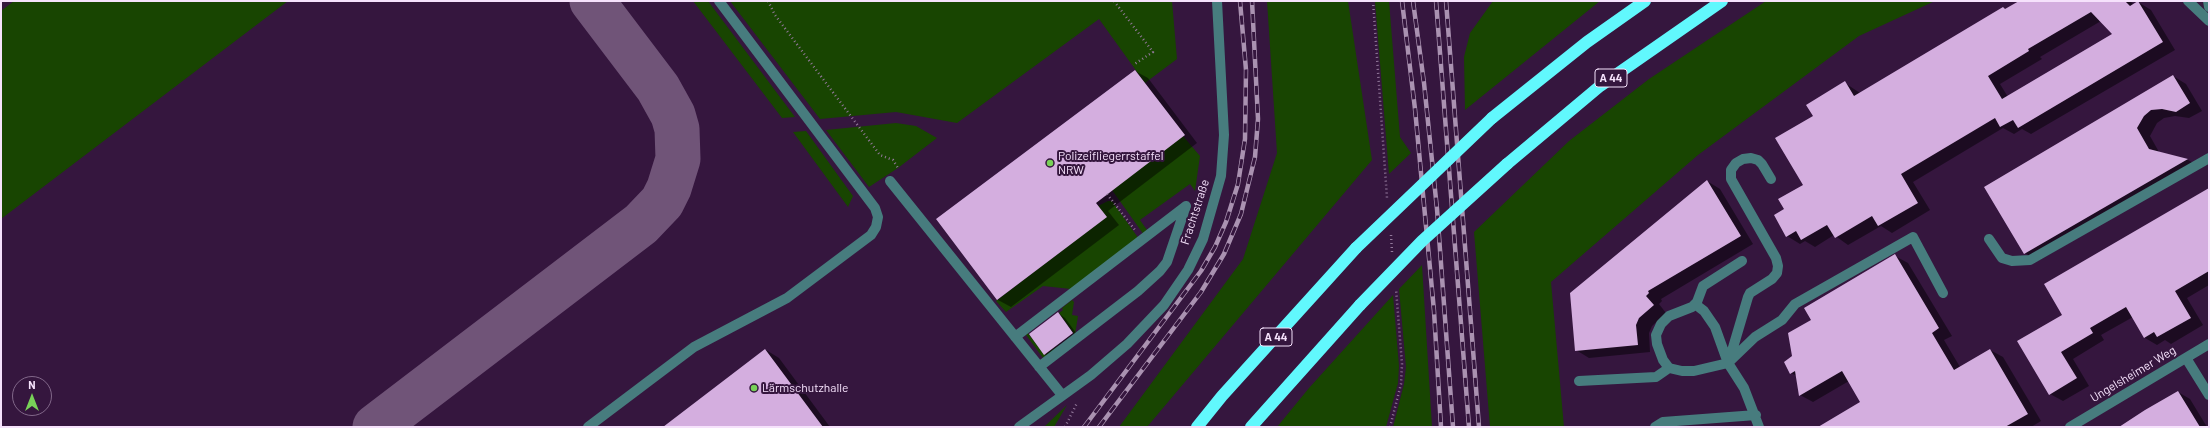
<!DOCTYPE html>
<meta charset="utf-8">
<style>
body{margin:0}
#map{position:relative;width:2210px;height:428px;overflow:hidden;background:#35163e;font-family:Barlow,sans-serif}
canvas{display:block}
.frame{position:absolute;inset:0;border:2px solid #f6e2fc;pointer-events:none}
.north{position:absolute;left:12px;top:376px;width:40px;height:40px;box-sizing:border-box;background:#35163e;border:1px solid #82688a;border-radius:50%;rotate:0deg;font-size:11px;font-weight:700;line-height:16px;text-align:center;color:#f6e2fc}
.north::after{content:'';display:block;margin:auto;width:14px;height:18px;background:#78d158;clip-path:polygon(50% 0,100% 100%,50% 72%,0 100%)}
</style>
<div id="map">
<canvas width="2210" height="428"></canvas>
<div class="frame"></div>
<div class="north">N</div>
</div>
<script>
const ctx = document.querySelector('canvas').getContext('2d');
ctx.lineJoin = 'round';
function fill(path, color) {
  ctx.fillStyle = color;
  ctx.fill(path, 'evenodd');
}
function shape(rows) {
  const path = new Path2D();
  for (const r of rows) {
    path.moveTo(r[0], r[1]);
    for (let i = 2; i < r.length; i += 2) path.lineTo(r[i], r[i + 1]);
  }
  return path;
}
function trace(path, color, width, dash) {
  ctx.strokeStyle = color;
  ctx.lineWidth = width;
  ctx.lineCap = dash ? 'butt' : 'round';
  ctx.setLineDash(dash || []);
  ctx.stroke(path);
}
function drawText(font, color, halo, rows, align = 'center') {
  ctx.font = font + ' Barlow,sans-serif';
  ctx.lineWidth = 4;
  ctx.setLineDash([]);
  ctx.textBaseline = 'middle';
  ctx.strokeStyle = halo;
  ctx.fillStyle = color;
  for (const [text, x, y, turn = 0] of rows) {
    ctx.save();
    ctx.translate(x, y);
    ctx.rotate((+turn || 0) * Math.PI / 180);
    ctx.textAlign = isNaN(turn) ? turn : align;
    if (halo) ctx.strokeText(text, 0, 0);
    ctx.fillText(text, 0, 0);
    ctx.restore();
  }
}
const green = shape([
 [14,1,288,1,1,219,1,11],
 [693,1,708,1,795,117,782,118],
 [730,1,1172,1,1177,59,1145,83,1099,19,957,123,896,112,820,119],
 [1267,1,1348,1,1372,160,1147,427,1119,427,1243,259,1277,153],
 [1375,1,1389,1,1400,137,1411,153,1389,174],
 [1493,1,1600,1,1465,110,1464,57,1470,33],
 [1766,1,1935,1,1859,36,1698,155,1551,282,1564,427,1490,427,1474,232,1569,141,1649,79],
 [896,123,916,126,937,138,898,168,869,187,826,130],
 [806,131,853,196,848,207,793,132],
 [1183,136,1200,156,1195,191,1190,184,1140,220,1147,230,1144,235,1112,190],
 [1108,201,1112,201,1139,239,1071,289,1043,286,1006,312,996,301,1106,217,1098,206],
 [1422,265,1432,427,1393,427,1404,384,1406,367,1399,289],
 [1393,295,1399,366,1398,383,1386,427,1277,427,1309,388],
 [1072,300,1074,302,1072,315,1078,316,1075,335,1059,313,1063,310,1062,308],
 [1027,332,1045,355,1056,347,1056,349,1043,358,1026,335],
 [1067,405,1054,427,1044,427]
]);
const shadow = shape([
 [2020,1,2130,1,2134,5,2138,2,2151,10,2175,50,2031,134,2022,129,2014,134,2003,128,1913,182,1930,210,1892,233,1881,226,1848,245,1834,235,1815,247,1805,241,1800,244,1787,236,1775,216,1785,210,1804,185,1814,116,1845,83,1860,93],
 [2101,21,2114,34,2008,97,2000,84,2042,59,2040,57],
 [1135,71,1148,78,1197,143,1108,211,1119,225,1011,307,998,300,937,220],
 [2173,76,2186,84,2202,111,2189,118,2175,116,2164,118,2157,123,2150,136,2159,152,2188,160,2200,167,2038,261,2025,253],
 [1707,181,1720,189,1753,244,1661,299,1662,301,1659,304,1666,313,1652,326,1649,333,1650,352,1589,358,1576,350],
 [2209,189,2209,285,2187,298,2203,325,2171,344,2165,340,2157,345,2145,338,2133,317,2101,335,2104,340,2073,359,2089,386,2063,401,2050,394,2064,315],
 [1895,256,1908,263,1952,336,1944,340,1960,367,1990,350,2003,357,2041,421,2031,427,1820,427,1862,403,1849,381,1813,402,1800,395,1797,376,1791,373,1793,357,1813,320],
 [1058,313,1065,318,1079,337,1052,358,1045,354],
 [766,350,779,358,830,427,664,427],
 [2178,392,2190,399,2207,427,2121,427]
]);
const taxiway = shape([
 [375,427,641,224,662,202,669,188,678,159,677,129,673,115,658,88,592,1]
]);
const building = shape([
 [2019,1,2125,1,2130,6,2138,1,2163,42,2018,128,2013,120,2000,127,1995,118,1901,174,1918,203,1878,226,1872,216,1835,238,1827,225,1801,240,1796,231,1786,237,1774,215,1784,209,1778,199,1803,185,1775,138,1813,116,1806,105,1845,81,1854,96,2003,7,2005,9],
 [2091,12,2112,34,2002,99,1988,76,2029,51,2028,49],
 [1135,70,1185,135,1096,203,1107,217,997,300,936,219],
 [2173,75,2190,103,2176,112,2162,109,2151,110,2144,116,2137,128,2149,149,2188,159,2024,254,1984,187],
 [1707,180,1741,236,1648,291,1649,293,1646,296,1654,305,1639,318,1636,325,1638,345,1575,351,1570,293],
 [2209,188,2209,271,2175,291,2191,318,2157,337,2154,332,2144,338,2126,307,2090,328,2093,333,2061,352,2077,378,2049,395,2017,341,2062,315,2044,284],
 [1895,254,1939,328,1932,333,1954,370,1990,349,2028,414,2005,427,1818,427,1860,402,1842,371,1799,396,1795,371,1790,374,1784,362,1792,356,1788,333,1811,320,1804,308],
 [1058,312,1073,333,1044,355,1029,334],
 [765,349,823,427,663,427],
 [2178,391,2200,427,2119,427,2145,410]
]);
const path = shape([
 [768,1,775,15,880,155,893,160,898,168],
 [1114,1,1153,52,1133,65],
 [1373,1,1387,198],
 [1107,194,1135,230],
 [1391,235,1392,252],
 [1065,427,1077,403],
 [1390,427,1401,384,1402,364,1396,289]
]);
const minor = shape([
 [2188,1,2209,21],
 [2208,1,2209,7],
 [890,181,1062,395],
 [1989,239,2002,258,2012,261,2030,260,2209,158],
 [1695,304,1704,311,1715,327,1728,363,1744,388,1759,427],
 [1015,337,1186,206,1167,262,1160,271,1138,291,1039,367],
 [2186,358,2209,395],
 [1729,361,1748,297,1750,293,1772,279,1777,273,1778,266,1776,258,1731,179,1731,170,1736,163,1743,159,1751,158,1758,160,1762,164,1771,179],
 [1669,368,1663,360,1657,344,1656,335,1661,324,1669,316,1692,307,1697,302,1703,286,1742,261],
 [1579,381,1656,377,1669,368,1682,371,1694,371,1728,363,1755,337,1782,320,1795,304,1913,237,1943,293],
 [588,427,694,347,787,298,871,235,876,227,878,217,875,208,719,1],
 [1019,427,1091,375,1127,344,1164,305,1188,270,1203,239,1221,176,1224,135,1217,1],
 [1655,427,1663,422,1756,415],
 [2070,427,2209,344]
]);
const highway = shape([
 [1492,118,1587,42,1645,1],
 [1507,164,1600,86,1722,1],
 [1197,427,1222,396,1356,248],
 [1251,427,1360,305]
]);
const rail = shape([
 [1402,1,1415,109,1434,311,1441,427],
 [1413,1,1424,83,1437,209,1453,427],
 [1436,1,1469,427],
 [1446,1,1479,427],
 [1084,427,1201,271,1215,247,1226,222,1238,184,1245,139,1246,70,1240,1],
 [1099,427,1201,292,1224,254,1241,214,1255,157,1258,119,1252,1]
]);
const highwayBridge = shape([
 [1356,248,1492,118],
 [1360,305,1422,241,1507,164]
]);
const markers = [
 [1050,163,4,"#78d158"],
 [754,388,4,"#78d158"]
];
const shields = [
 [1611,78,32],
 [1276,337,32]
];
const shieldNames = [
 ["A 44",1611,78],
 ["A 44",1276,337]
];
const poiNames = [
 ["Polizeifliegerrstaffel",1058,156],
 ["NRW",1058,170],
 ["Lärmschutzhalle",762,388]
];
const streetNames = [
 ["Frachtstraße",1195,212,-72],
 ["Ungelsheimer Weg",2133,374,-31]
];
fill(green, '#184501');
fill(shadow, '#0007');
trace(taxiway, '#705478', 45);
fill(building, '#d4aedf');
trace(path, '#93799b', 2.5, [1, 3]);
trace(minor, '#477c7e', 10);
trace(highway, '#61f8fd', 12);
trace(rail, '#aa92b1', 4.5);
trace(rail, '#35163e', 3, [9]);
trace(highwayBridge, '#61f8fd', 12);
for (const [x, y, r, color] of markers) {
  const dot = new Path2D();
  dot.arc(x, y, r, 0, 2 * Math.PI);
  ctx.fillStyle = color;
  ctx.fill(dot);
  trace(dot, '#35163e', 1.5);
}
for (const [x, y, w] of shields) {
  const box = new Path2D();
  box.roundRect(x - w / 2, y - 9, w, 18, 3);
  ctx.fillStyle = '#35163e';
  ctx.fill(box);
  trace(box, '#f6e2fc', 1);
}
drawText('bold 11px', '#f6e2fc', null, shieldNames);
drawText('12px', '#f6e2fc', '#35163e', poiNames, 'left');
drawText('12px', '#f6e2fc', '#35163e', streetNames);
</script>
